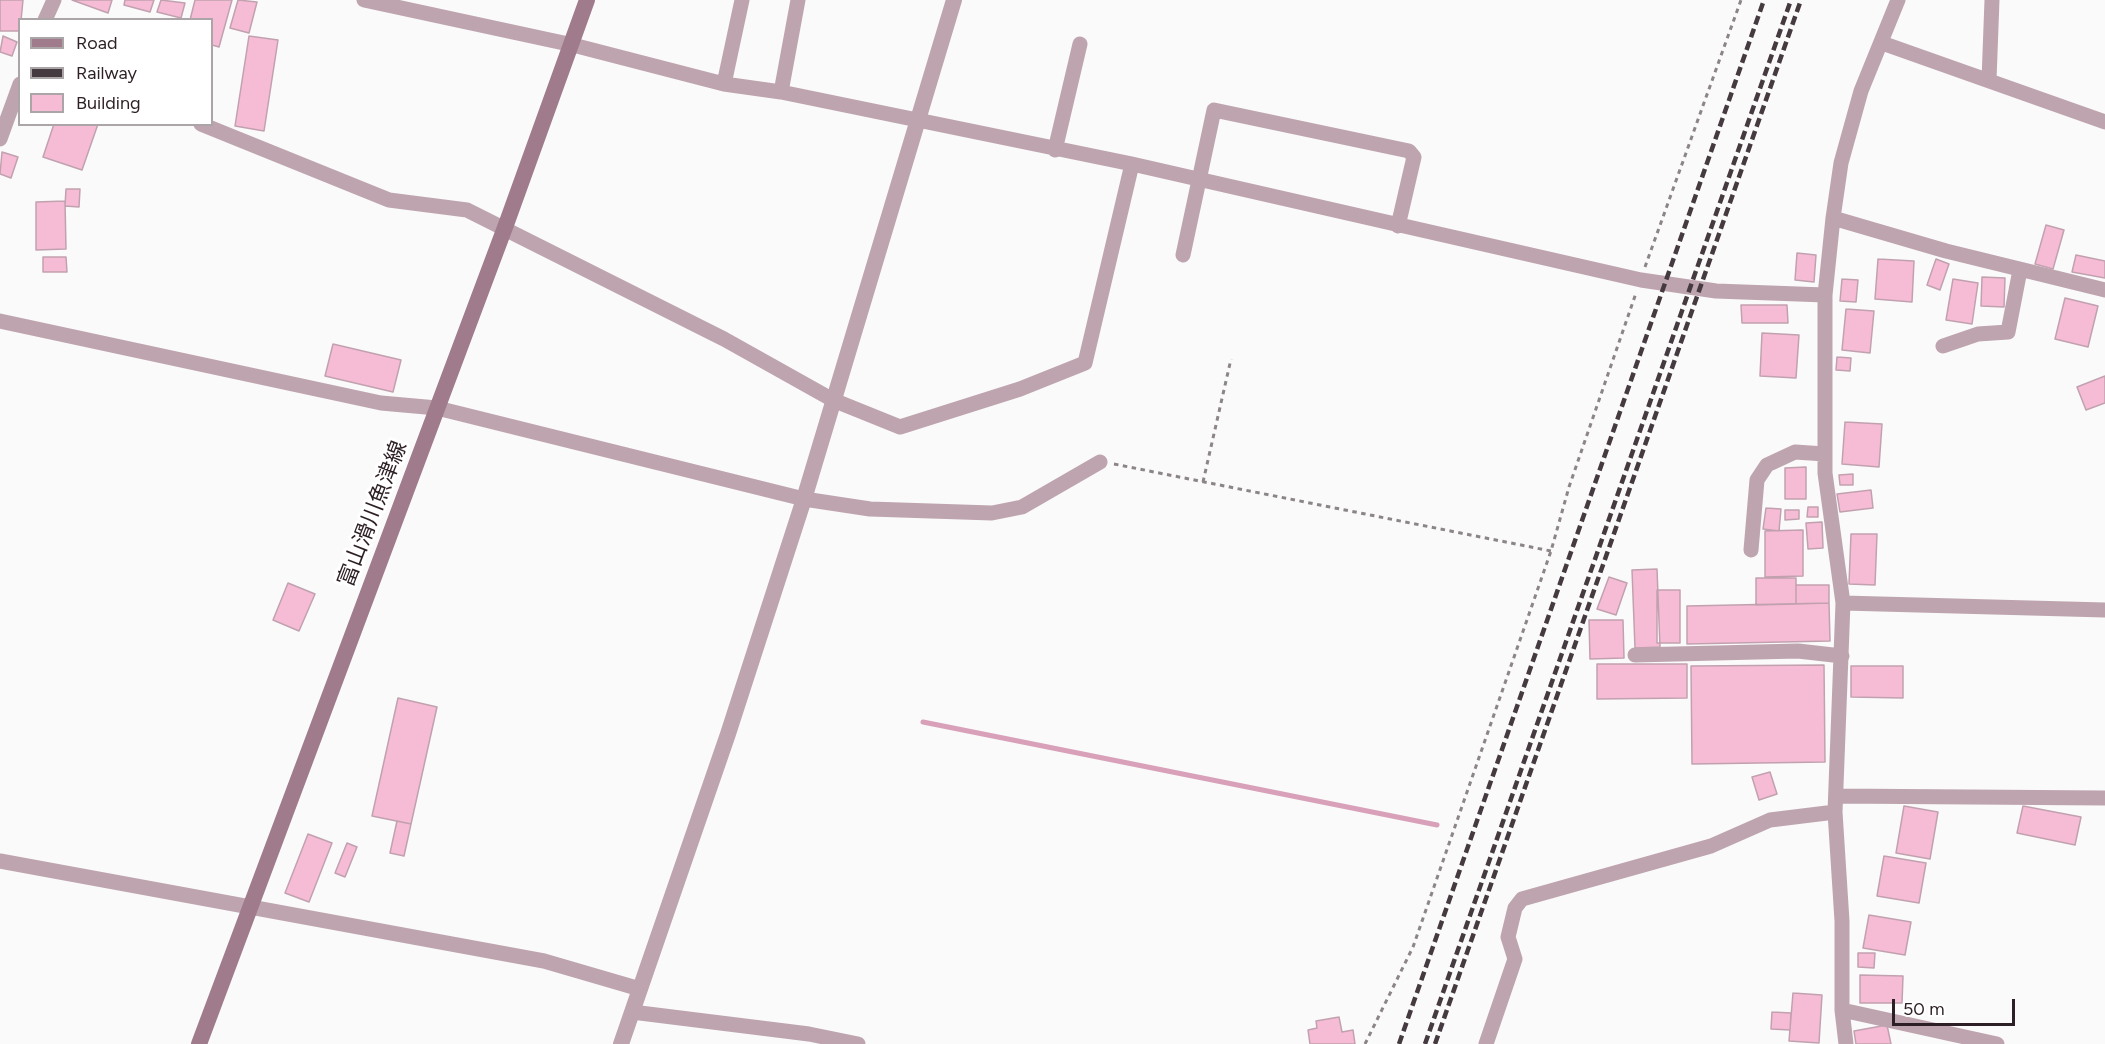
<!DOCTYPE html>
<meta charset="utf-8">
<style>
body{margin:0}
#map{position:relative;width:2105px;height:1044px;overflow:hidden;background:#fafafa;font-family:Figtree,sans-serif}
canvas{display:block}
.legend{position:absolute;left:18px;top:18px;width:195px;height:108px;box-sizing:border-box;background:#fff;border:2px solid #aba5a8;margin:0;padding:8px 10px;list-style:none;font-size:18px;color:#2c1f25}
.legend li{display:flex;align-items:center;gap:12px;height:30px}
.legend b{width:30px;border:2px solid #aba5a8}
.scale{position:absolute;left:1892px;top:999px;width:123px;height:27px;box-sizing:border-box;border:3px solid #2c1f25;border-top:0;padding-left:8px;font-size:18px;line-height:21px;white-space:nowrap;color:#2c1f25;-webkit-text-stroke:4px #fff;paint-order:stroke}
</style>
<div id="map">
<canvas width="2105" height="1044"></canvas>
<ul class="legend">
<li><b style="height:8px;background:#9f7b8b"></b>Road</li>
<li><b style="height:8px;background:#453a3f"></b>Railway</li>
<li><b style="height:16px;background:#f6bcd6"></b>Building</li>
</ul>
<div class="scale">50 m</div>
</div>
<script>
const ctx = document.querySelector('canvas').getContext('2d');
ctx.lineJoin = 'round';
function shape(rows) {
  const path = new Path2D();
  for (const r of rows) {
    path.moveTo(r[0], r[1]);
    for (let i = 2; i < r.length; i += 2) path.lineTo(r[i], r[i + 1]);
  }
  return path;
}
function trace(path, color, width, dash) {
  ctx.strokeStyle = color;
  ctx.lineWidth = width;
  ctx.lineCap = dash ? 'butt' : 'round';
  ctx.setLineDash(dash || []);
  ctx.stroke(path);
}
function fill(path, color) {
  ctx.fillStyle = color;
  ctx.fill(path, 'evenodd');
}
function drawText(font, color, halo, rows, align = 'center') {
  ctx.font = font + ' Figtree,"Noto Sans JP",sans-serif';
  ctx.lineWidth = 6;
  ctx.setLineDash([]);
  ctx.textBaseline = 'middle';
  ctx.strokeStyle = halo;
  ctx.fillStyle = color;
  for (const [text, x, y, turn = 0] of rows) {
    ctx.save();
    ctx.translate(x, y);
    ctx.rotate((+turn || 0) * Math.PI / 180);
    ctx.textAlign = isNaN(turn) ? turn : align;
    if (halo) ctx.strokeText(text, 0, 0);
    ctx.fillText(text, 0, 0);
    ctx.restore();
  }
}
const stream = shape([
 [923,722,1437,825]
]);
const building = shape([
 [0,0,23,0,20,31,0,31,0,0],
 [72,0,112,0,108,13,72,0],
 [125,0,154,0,150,12,124,5,125,0],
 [161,0,185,3,181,18,157,12,161,0],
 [195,0,232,0,219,47,212,45,212,20,190,20,195,0],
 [238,0,257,2,249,33,230,28,238,0],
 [3,36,17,42,12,56,0,52,3,36],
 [249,36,278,40,264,131,235,126,249,36],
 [54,124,98,124,82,170,43,157,54,124],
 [2,152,18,157,11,178,0,174,2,152],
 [66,189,80,189,79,207,65,206,66,189],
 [65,201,66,249,36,250,36,202,65,201],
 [2046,225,2064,230,2053,269,2035,264,2046,225],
 [1797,253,1816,255,1814,282,1795,280,1797,253],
 [2076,255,2105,261,2105,278,2072,272,2076,255],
 [43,257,66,257,67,272,43,272,43,257],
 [1878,259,1914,261,1912,302,1875,299,1878,259],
 [1936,259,1949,264,1940,290,1927,285,1936,259],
 [1982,277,2005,278,2004,307,1981,306,1982,277],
 [1842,279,1858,280,1856,302,1840,301,1842,279],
 [1953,279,1978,283,1972,324,1946,320,1953,279],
 [2065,298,2098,306,2088,347,2055,339,2065,298],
 [1741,305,1787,305,1788,323,1742,323,1741,305],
 [1846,309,1874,311,1870,353,1842,350,1846,309],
 [1762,333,1799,335,1796,378,1760,376,1762,333],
 [333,344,401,360,393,392,325,376,333,344],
 [1837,357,1851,358,1850,371,1836,370,1837,357],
 [2105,376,2105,403,2086,410,2077,387,2105,376],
 [1845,422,1882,424,1879,467,1842,464,1845,422],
 [1806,467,1806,499,1785,499,1785,468,1806,467],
 [1853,474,1853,485,1840,485,1839,475,1853,474],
 [1871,490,1873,508,1840,512,1837,494,1871,490],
 [1808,507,1818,507,1818,517,1807,517,1808,507],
 [1766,508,1781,509,1779,531,1763,529,1766,508],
 [1785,510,1799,510,1799,519,1785,520,1785,510],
 [1822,522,1823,548,1808,549,1806,523,1822,522],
 [1803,530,1803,576,1765,577,1765,531,1803,530],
 [1851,534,1877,534,1875,585,1849,584,1851,534],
 [1657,569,1660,647,1635,648,1632,570,1657,569],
 [1609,577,1627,583,1616,615,1597,609,1609,577],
 [1756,578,1796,578,1796,604,1756,605,1756,578],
 [288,583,315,594,299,631,273,620,288,583],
 [1796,585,1829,585,1829,603,1796,604,1796,585],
 [1657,590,1680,590,1680,643,1657,643,1657,590],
 [1829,603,1830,641,1687,644,1687,606,1829,603],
 [1589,620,1623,620,1624,658,1590,659,1589,620],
 [1597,664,1687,664,1687,698,1597,699,1597,664],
 [1824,665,1825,762,1692,764,1691,666,1824,665],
 [1851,666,1903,666,1903,698,1851,697,1851,666],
 [398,698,437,707,411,824,372,816,398,698],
 [1770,772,1777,794,1759,800,1752,777,1770,772],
 [1904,806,1938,812,1930,859,1896,853,1904,806],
 [2023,806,2081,817,2075,845,2017,833,2023,806],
 [397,821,411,824,404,856,390,853,397,821],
 [308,834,332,843,309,902,285,893,308,834],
 [347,843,357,847,345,877,335,873,347,843],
 [1884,856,1926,863,1919,903,1877,896,1884,856],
 [1869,915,1911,922,1905,955,1863,948,1869,915],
 [1858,953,1875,953,1874,968,1858,967,1858,953],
 [1860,975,1903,976,1902,1003,1860,1003,1860,975],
 [1793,993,1822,995,1819,1043,1789,1041,1793,993],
 [1772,1012,1791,1013,1790,1030,1771,1029,1772,1012],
 [1339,1017,1342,1032,1353,1030,1355,1044,1310,1044,1308,1030,1317,1028,1316,1021,1339,1017],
 [1887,1025,1891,1044,1856,1044,1854,1031,1887,1025]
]);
const path = shape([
 [1645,267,1741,0],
 [1114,464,1551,551],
 [1203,482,1231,359],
 [1365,1044,1413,947,1551,551,1569,487,1636,293]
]);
const minor = shape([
 [364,0,573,45,724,84,781,92,1132,164,1641,280,1716,291,1825,295],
 [45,20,54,0],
 [1882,43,2105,122],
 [1989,80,1992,0],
 [724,84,742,0],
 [781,92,798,0],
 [201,124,389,200,467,210,724,339,833,400,900,427,1020,389,1085,363,1132,164],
 [0,139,20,84],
 [1055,150,1080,44],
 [1833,218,1946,251,2105,290],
 [1183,255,1214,110,1409,151,1414,157,1398,226],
 [0,321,381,403,437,408,804,499,870,509,992,513,1022,507,1100,462],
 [1943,346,1978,334,2008,332,2020,270],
 [1751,550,1757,480,1767,465,1795,452,1825,454],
 [1843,603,2105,610],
 [1635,655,1798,651,1842,656],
 [1836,796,2105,798],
 [0,861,544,961,640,989],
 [1842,1010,1997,1044],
 [632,1012,809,1034,858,1044],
 [1486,1044,1515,959,1508,937,1515,908,1522,899,1711,846,1770,820,1835,812],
 [1846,1044,1842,1010,1842,921,1835,812,1843,603,1825,473,1825,295,1833,218,1841,163,1861,91,1898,0]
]);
const tertiary = shape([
 [621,1044,728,734,804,499,954,0]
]);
const secondary = shape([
 [199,1044,507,222,587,0]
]);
const rail = shape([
 [1399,1044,1764,0],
 [1425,1044,1791,0],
 [1435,1044,1801,0]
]);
const streetNames = [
 ["富山滑川魚津線",373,514,-69]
];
trace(stream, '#d8a0b9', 5);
fill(building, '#f6bcd6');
trace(building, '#c2a1af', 1.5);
trace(path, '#8c8588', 3, [4.5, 4.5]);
trace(minor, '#bea4af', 15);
trace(tertiary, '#bea4af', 16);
trace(secondary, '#9f7b8b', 16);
trace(rail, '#453a3f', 4.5, [9, 4.5]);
drawText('22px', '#2c1f25', '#fff', streetNames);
</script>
